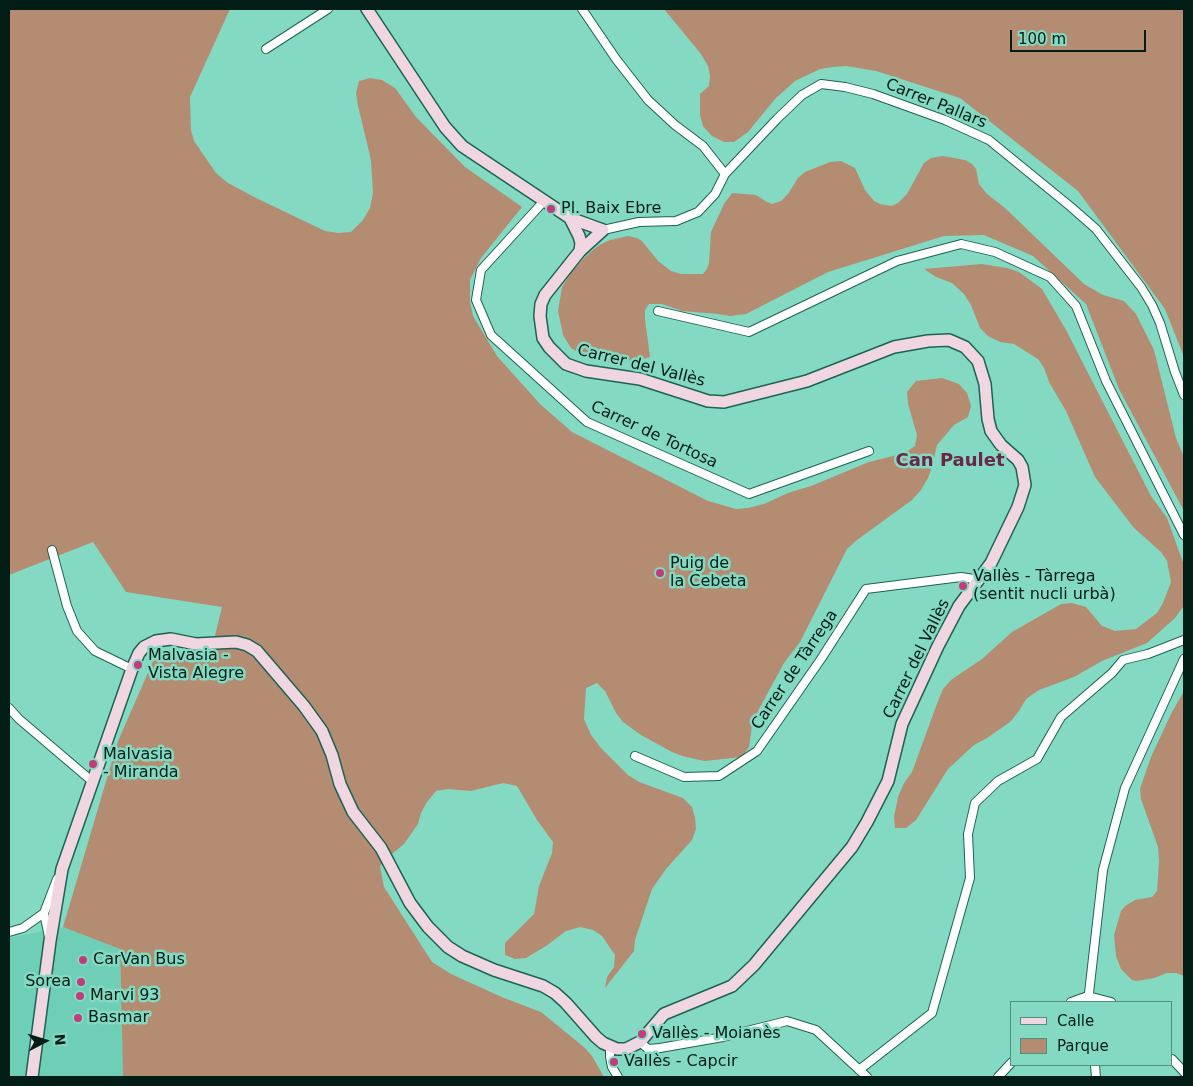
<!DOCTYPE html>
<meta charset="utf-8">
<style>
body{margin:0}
#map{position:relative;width:1193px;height:1086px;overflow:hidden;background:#84d9c2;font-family:"DejaVu Sans",sans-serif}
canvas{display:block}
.frame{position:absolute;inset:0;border:10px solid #021d16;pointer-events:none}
.legend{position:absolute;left:1010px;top:1001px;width:162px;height:65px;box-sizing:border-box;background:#84d9c2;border:1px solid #508e7d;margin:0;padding:6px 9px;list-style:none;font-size:15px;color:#021d16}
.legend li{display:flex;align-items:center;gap:10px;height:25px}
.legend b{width:25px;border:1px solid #508e7d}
.north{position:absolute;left:20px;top:1016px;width:50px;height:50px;-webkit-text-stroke:4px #84d9c2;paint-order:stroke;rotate:85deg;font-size:14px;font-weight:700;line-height:20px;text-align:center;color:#021d16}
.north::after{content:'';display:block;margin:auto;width:18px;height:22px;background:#021d16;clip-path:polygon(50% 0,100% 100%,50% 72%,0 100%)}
.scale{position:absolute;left:1010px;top:30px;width:136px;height:22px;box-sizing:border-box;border:2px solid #021d16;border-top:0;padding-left:6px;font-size:15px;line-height:18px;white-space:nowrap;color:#021d16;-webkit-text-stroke:4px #84d9c2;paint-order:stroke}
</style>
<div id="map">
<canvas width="1193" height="1086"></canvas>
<div class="frame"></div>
<ul class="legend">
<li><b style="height:6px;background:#f0d6e1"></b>Calle</li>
<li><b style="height:14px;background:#b48c72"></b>Parque</li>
</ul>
<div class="north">N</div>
<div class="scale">100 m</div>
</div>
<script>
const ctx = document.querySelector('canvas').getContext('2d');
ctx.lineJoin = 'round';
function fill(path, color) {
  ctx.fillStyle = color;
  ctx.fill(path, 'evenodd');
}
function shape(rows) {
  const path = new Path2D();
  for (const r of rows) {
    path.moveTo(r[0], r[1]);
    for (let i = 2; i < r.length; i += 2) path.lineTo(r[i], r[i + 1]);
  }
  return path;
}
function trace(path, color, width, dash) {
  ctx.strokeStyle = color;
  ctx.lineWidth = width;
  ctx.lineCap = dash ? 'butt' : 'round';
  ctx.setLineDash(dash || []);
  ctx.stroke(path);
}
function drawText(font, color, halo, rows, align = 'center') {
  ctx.font = font + ' "DejaVu Sans",sans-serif';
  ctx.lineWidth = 5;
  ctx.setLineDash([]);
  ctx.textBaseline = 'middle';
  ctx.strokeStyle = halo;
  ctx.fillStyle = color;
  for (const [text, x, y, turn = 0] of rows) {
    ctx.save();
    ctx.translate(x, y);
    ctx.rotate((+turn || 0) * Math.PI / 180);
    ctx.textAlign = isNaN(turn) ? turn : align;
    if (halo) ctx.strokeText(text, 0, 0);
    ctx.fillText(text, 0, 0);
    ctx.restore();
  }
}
const built = shape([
 [63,927,120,949,123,1077,9,1077,9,938]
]);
const green = shape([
 [9,9,230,9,190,97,191,130,194,141,216,173,228,183,256,198,325,231,338,233,351,232,363,220,370,208,373,193,371,160,358,106,356,93,359,81,370,78,382,80,395,88,416,117,465,167,522,207,481,258,470,280,470,301,473,316,497,356,540,404,572,432,708,501,736,509,748,508,764,504,788,493,811,486,869,462,905,453,915,446,917,435,908,404,907,392,916,381,942,378,959,384,967,393,971,406,968,417,954,425,937,445,932,467,928,478,921,490,912,500,857,540,847,549,800,642,784,663,758,711,752,725,749,747,742,757,704,761,682,756,672,752,641,735,623,722,616,713,605,691,597,683,586,688,584,719,591,735,601,748,628,775,639,782,683,798,692,807,695,818,696,829,692,840,666,869,652,889,635,940,634,951,605,988,607,977,614,967,615,955,602,936,593,930,580,927,566,931,546,946,526,958,515,959,505,955,505,943,534,914,539,886,552,853,553,842,537,820,517,786,503,783,471,791,448,789,436,791,427,802,421,813,418,824,404,844,387,858,380,866,384,887,432,962,451,974,504,998,541,1012,585,1048,592,1056,604,1077,123,1077,120,949,63,927,118,741,154,659,211,652,222,607,126,592,93,542,9,575],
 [664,9,1184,9,1184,357,1165,309,1078,191,960,98,876,71,846,66,833,67,820,69,795,81,775,99,748,132,734,142,724,142,712,136,703,126,700,115,700,94,709,86,710,76,708,66,701,54],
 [943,156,965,160,972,164,976,169,979,184,987,194,1005,208,1084,284,1103,295,1124,301,1136,314,1154,350,1176,438,1184,457,1184,511,1119,389,1086,304,1033,256,984,235,944,236,828,272,746,314,730,316,718,314,682,311,662,304,649,304,645,310,645,319,650,357,643,359,605,363,576,351,571,348,563,335,558,311,562,287,571,273,585,257,599,245,610,240,628,236,637,238,642,241,658,261,671,271,681,274,703,274,707,269,709,263,711,232,724,204,732,193,756,195,767,202,772,204,781,201,788,194,798,178,805,172,830,162,841,161,855,168,865,190,874,201,880,204,891,206,898,203,907,194,924,163,931,158],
 [982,264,1007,268,1019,272,1042,289,1066,330,1151,496,1167,518,1184,565,1184,603,1183,607,1175,618,1147,643,1102,661,1074,677,1039,690,1026,699,1019,711,1010,722,987,738,974,745,948,769,916,820,906,828,895,828,894,817,898,797,904,783,912,772,938,701,943,689,951,680,982,659,1012,632,1061,604,1072,603,1086,607,1102,626,1115,631,1136,629,1157,613,1163,603,1171,582,1167,561,1161,552,1134,528,1095,477,1066,411,1049,382,1044,368,1038,359,1014,344,1000,342,988,336,980,328,971,305,964,294,952,283,936,277,924,269],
 [1184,691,1184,976,1176,973,1167,973,1154,978,1137,981,1132,980,1121,969,1116,956,1114,935,1121,911,1125,906,1135,900,1152,897,1157,891,1159,861,1158,847,1141,799,1140,789,1151,757,1172,712]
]);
const street = shape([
 [582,9,616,59,648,100,675,125,703,146,725,174],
 [266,49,328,9],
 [545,200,481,270,476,300,491,335,587,422,749,494,869,451],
 [603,230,639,222,676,221,698,212,715,194,725,174,777,119,802,95,821,84,845,87,873,94,945,120,989,140,1071,207,1096,229,1141,287,1152,305,1160,323,1175,372,1184,395],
 [658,311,749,332,897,261,961,244,995,252,1050,277,1076,306,1106,381,1184,535],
 [52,550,67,606,77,631,95,651,132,669],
 [9,708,19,719,93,782],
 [635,756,684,777,719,776,757,751,821,659,866,589,961,577,980,580],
 [9,932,23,928,44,913],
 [49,937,44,913,57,879],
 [1071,1002,1088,996,1111,1002],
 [1088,1002,1103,870,1125,788,1184,659],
 [640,1042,648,1049,660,1048,723,1037,787,1021,816,1030,867,1077],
 [610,1046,610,1057,612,1067,618,1077],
 [1172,1059,1184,1072],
 [1095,1065,1096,1077],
 [859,1070,932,1013,970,878,968,834,975,803,998,781,1037,759,1061,717,1112,673,1123,660,1148,654,1184,640],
 [998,1077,1012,1062]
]);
const secondary = shape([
 [367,9,445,127,462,146,570,218,603,230],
 [570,218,579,236,581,243,580,251],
 [32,1077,50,941,62,869,132,669,139,653,144,647,156,641,171,639,196,644,236,642,247,645,257,651,304,706,322,731,332,755,340,784,353,812,381,848,410,903,428,927,448,947,462,956,494,970,543,986,555,993,566,1003,596,1037,603,1043,617,1049,626,1049,640,1042,664,1014,732,986,754,965,852,847,867,822,888,781,902,724,938,646,959,606,991,563,1018,507,1025,485,1022,467,1018,460,1001,445,991,431,988,419,985,384,978,361,965,347,949,340,928,341,894,347,807,381,724,402,708,401,640,379,586,371,566,364,549,347,543,338,540,316,541,304,545,295,580,251,603,230]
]);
const markers = [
 [551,209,5,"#c23b7c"],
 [660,573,5,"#c23b7c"],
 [963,586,5,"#c23b7c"],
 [138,665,5,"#c23b7c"],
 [93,764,5,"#c23b7c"],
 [83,960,5,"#c23b7c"],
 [81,982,5,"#c23b7c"],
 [80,996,5,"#c23b7c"],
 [78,1018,5,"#c23b7c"],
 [642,1034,5,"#c23b7c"],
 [614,1062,5,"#c23b7c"]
];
const streetNames = [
 ["Carrer Pallars",936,104,22],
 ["Carrer del Vallès",641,366,14],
 ["Carrer de Tortosa",654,435,25],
 ["Carrer del Vallès",917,659,-64],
 ["Carrer de Tàrrega",795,670,-56]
];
const poiNames = [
 ["Pl. Baix Ebre",561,209],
 ["Puig de",670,564],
 ["la Cebeta",670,582],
 ["Vallès - Tàrrega",973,577],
 ["(sentit nucli urbà)",973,595],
 ["Malvasia -",148,656],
 ["Vista Alegre",148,674],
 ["Malvasia",103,755],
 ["- Miranda",103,773],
 ["CarVan Bus",93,960],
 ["Sorea",71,982,"right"],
 ["Marvi 93",90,996],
 ["Basmar",88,1018],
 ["Vallès - Moianès",652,1034],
 ["Vallès - Capcir",624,1062]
];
const neighbourhoodNames = [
 ["Can Paulet",950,461]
];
fill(built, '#6fceb6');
fill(green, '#b48c72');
trace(street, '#1e6253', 10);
trace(secondary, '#1e6253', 14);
trace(street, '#fff', 8);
trace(secondary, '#f0d6e1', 11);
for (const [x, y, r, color] of markers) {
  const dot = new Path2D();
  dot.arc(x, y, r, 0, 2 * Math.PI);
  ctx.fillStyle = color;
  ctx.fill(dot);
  trace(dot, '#84d9c2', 2);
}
drawText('16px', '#021d16', '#84d9c2', streetNames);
drawText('16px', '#021d16', '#84d9c2', poiNames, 'left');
drawText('bold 18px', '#6a2846', '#84d9c2', neighbourhoodNames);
</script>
